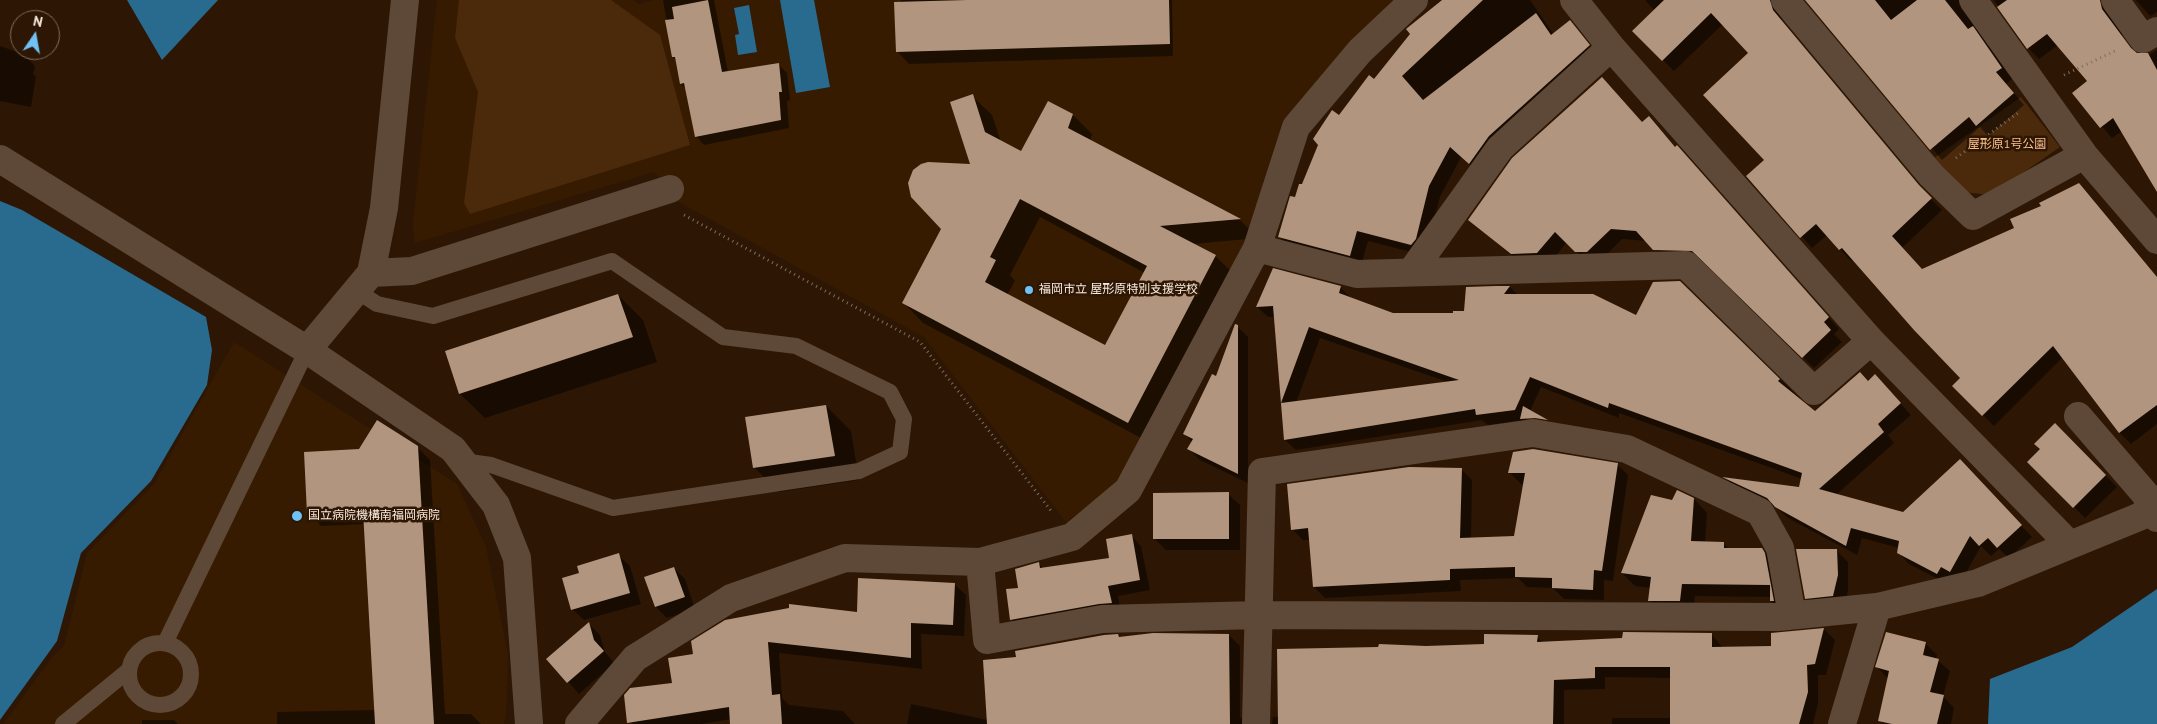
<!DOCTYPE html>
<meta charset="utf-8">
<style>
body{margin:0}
#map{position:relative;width:2157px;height:724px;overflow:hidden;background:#2d1704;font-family:"PT Sans",sans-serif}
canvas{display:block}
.north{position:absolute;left:10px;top:10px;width:50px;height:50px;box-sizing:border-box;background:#2d1704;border:1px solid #7f6b5b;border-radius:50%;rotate:12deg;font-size:14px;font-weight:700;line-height:20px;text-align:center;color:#f9eadd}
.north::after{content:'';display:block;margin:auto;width:18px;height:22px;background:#70c1f4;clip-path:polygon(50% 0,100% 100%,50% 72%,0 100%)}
</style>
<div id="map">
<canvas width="2157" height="724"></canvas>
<div class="north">N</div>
</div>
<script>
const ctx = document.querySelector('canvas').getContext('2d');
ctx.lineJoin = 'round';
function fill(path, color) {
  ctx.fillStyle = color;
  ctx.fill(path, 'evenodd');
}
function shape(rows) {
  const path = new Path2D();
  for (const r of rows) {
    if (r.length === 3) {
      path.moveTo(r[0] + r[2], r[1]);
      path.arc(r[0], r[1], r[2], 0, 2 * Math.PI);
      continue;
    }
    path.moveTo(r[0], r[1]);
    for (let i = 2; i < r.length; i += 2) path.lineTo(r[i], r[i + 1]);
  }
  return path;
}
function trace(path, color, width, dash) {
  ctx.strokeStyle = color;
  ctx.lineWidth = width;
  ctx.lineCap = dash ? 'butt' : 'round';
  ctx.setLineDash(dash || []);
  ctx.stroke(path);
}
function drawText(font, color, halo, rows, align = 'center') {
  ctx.font = font + ' "PT Sans","Noto Sans JP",sans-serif';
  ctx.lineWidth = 5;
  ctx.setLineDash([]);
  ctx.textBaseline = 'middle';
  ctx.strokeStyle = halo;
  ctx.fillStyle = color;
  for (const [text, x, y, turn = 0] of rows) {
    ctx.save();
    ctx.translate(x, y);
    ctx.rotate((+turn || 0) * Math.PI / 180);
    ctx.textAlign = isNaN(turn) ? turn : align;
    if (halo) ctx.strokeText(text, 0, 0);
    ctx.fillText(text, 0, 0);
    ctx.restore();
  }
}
const built = shape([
 [437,0,633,0,639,4,653,0,1398,0,1286,118,1245,240,1119,483,1066,522,924,337,679,202,670,189,654,172,415,243,413,223],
 [234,342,457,484,486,547,508,654,506,714,504,724,3,724,53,656,64,646,87,553,154,484]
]);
const green = shape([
 [459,0,611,0,660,35,690,145,470,214,464,203,478,92,455,38],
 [2021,97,2060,147,1991,195,1963,192,1934,158]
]);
const water = shape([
 [127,0,218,0,162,60],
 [780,0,814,0,830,87,796,93],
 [749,5,757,52,738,55,735,35,739,34,734,8],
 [0,201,22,210,206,317,212,350,207,385,151,481,81,553,57,641,0,720],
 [2157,589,2157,724,1988,724,1990,679,2072,647]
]);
const shadow = shape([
 [663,0,714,0,728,72,778,64,787,73,790,100,787,101,789,128,704,145,696,136,686,89,681,84,677,60,673,57],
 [901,0,1172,0,1173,56,909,64,897,51],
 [1441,0,1530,0,1554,35,1570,22,1600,57,1481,174,1461,157,1440,197,1426,250,1423,255,1368,241,1361,266,1291,248,1280,237,1302,186,1339,117,1374,80,1411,34,1414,23],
 [1645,0,1785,0,1780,15,1784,23,1929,197,1942,210,1902,248,1922,270,2090,196,2157,277,2157,424,2131,444,2120,433,2063,357,1994,426,1954,386,1962,378,1853,259,1851,261,1827,235,1812,248,1748,176,1766,160,1750,53,1723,24,1674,71,1634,31,1655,11],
 [1807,0,1974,0,1968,13,1971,21,2012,79,2006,84,2024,105,1988,136,1980,127,1942,160],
 [1994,0,2109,0,2110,14,2123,35,2078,66,2058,45,2039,59,2028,48],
 [2136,0,2157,0,2157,12,2150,16],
 [0,46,23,54,35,66,33,74,36,77,31,107,0,101],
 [2157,50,2157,189,2122,131,2112,138,2073,93,2141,55,2151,54],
 [972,96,992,115,1001,142,1022,153,1073,115,1092,134,1090,141,1240,220,1258,238,1192,244,1215,256,1235,275,1147,441,923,323,904,303,943,229,972,165],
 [1040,217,1145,273,1106,347,1007,295,1015,281,1010,275],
 [1649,118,1676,148,1688,158,1839,329,1834,334,1842,342,1814,368,1709,265,1698,260,1666,261,1647,241,1622,239,1598,263,1588,263,1567,242,1549,264,1523,265,1470,220,1642,123],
 [1679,282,1815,413,1868,382,1886,387,1911,415,1888,435,1894,443,1836,495,1903,513,1971,472,2032,537,2009,558,1999,549,1991,556,1981,546,1961,582,1948,584,1909,564,1898,552,1899,548,1862,538,1857,555,1788,518,1777,508,1735,487,1726,478,1800,488,1802,479,1619,413,1619,418,1541,387,1526,420,1488,425,1482,420,1296,450,1285,440,1276,317,1268,317,1257,307,1340,287,1351,298,1392,314,1454,314,1465,312,1496,287,1510,287,1518,295,1637,316],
 [1320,338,1448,382,1296,403],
 [618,295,643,320,657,362,485,418,460,394,447,352],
 [1237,326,1248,337,1248,483,1200,460,1189,449,1192,442,1185,434,1217,378],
 [826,406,851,431,859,480,779,492,754,467],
 [2055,425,2117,487,2085,518,2029,462,2042,449],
 [417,447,430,460,445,714,471,714,481,724,277,724,277,712,375,710,365,524,321,526,309,513],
 [1617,464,1628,475,1613,581,1604,580,1604,600,1564,599,1553,588,1527,587,1518,578,1460,580,1461,591,1325,598,1314,587,1310,540,1303,540,1292,529,1461,469,1472,480,1471,539,1515,537,1524,484,1521,484,1510,473],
 [1228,494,1240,505,1240,550,1166,550,1155,539],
 [1694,499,1707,513,1705,543,1723,543,1729,549,1762,549,1775,563,1784,614,1771,601,1771,597,1695,596,1693,614,1662,614,1649,600,1651,588,1635,586,1622,573,1672,502],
 [1131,535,1141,546,1150,590,1118,596,1121,613,1022,630,1011,619,1019,589,1039,564,1044,569,1111,559],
 [1836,550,1848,562,1848,591,1844,607,1817,609,1806,598],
 [618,555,630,566,641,604,584,620,572,609,581,574],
 [674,568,685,579,695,609,667,618,656,607],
 [954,584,966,595,964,636,921,634,922,669,779,653,782,698,789,705,843,711,855,724,731,724,731,719,702,724,633,724,628,719,673,684,695,655,858,613],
 [589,624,600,635,605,652,614,663,579,694,548,659],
 [1824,629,1835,640,1826,675,1818,675,1818,703,1813,724,1612,724,1612,718,1671,718,1671,678,1605,677,1605,689,1564,690,1564,724,1272,724,1273,717,1279,717,1426,647,1485,646,1537,636,1543,643,1712,635,1723,648,1772,647,1772,634],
 [1887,633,1926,644,1937,655,1936,659,1950,671,1943,696,1954,708,1951,724,1883,724,1879,720,1888,679,1877,667],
 [1118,635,1121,638,1229,635,1240,646,1240,717,1247,724,907,724,911,704,988,720,1017,658],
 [142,720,174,720,178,724,142,724]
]);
const building = shape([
 [708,0,722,72,779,63,782,92,779,92,781,120,695,137,684,83,680,84,675,57,672,57,665,20,674,19,672,7],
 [967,0,1169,0,1170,44,896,52,894,2],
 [1442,0,1483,0,1402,76,1423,100,1536,13,1551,35,1570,20,1590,45,1489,136,1469,164,1450,147,1429,186,1416,239,1411,245,1357,231,1350,256,1278,237,1290,196,1295,197,1299,184,1302,184,1318,145,1313,139,1332,110,1339,115,1369,75,1374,79,1410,34,1406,29],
 [1664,0,1770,0,1773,10,1919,185,1932,198,1892,236,1922,269,2014,228,2010,219,2041,206,2039,203,2079,183,2157,277,2157,405,2119,433,2053,346,1982,416,1952,386,1960,378,1914,330,1842,248,1839,250,1816,224,1800,238,1746,176,1764,160,1703,95,1748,53,1711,13,1662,61,1632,31],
 [1805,0,1875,0,1891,20,1917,0,1945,0,1968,29,1973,26,2002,68,1996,72,2014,93,1976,126,1969,117,1930,150],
 [2007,0,2100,0,2102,9,2131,48,2137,53,2148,53,2157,70,2157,192,2113,118,2100,128,2072,93,2087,81,2047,34,2027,49,1997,7],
 [1602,77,1642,122,1649,116,1675,147,1677,145,1829,317,1824,322,1831,330,1802,358,1692,251,1653,250,1636,231,1611,229,1587,252,1575,252,1555,232,1537,253,1511,254,1468,220,1512,158],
 [973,94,985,132,1021,151,1048,101,1073,114,1068,128,1241,219,1160,226,1216,255,1128,423,902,303,941,229,911,197,908,183,913,170,921,164,928,162,970,164,950,102],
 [1020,199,1147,266,1105,345,985,282,996,260,990,257],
 [1273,268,1341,286,1339,293,1393,313,1453,313,1453,311,1464,311,1466,287,1496,286,1510,286,1504,294,1593,294,1636,315,1653,282,1680,281,1780,379,1778,381,1815,411,1860,372,1868,381,1875,374,1901,403,1878,424,1884,432,1819,489,1903,512,1960,459,2022,525,1997,548,1988,538,1979,546,1970,536,1950,572,1941,567,1937,574,1897,553,1899,541,1851,528,1846,546,1775,507,1767,498,1722,477,1799,487,1802,473,1609,403,1608,408,1530,377,1515,410,1476,415,1475,409,1284,440,1273,306,1256,307],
 [1309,327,1359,345,1459,380,1281,403],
 [618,294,633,337,459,394,445,351],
 [1235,324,1238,325,1238,474,1187,449,1193,439,1183,434,1212,374,1216,376],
 [826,405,835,456,753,468,745,417],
 [1523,406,1548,420,1535,418,1520,419],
 [377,420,418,446,434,724,375,724,363,511,307,514,304,452,359,449],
 [2055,423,2106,475,2073,508,2027,462,2040,449,2034,444],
 [1533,449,1618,463,1602,571,1594,570,1593,590,1552,588,1552,578,1515,577,1515,567,1450,569,1450,580,1313,587,1308,528,1291,530,1287,484,1409,467,1462,468,1460,538,1514,536,1525,473,1508,473,1513,452],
 [1677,490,1694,498,1691,541,1724,542,1724,548,1762,548,1765,553,1774,601,1770,601,1770,585,1682,584,1680,601,1648,601,1651,577,1621,573,1651,495,1672,500],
 [1229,492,1229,539,1153,539,1153,493],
 [1132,534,1140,580,1108,586,1112,603,1099,604,1010,620,1006,589,1018,588,1015,569,1039,562,1040,568,1109,558,1106,539],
 [1796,549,1837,549,1838,575,1833,596,1805,599],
 [619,553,630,593,571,610,562,578,579,573,577,566],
 [674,567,685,597,655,607,644,577],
 [858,578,955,583,953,625,911,623,911,658,768,642,772,695,780,694,782,724,730,724,729,707,627,723,624,695,630,688,672,683,668,658,693,654,691,641,725,620,789,608,789,604,857,612],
 [589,622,594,640,604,651,567,683,546,659],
 [1824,628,1815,664,1807,665,1808,692,1799,724,1670,724,1670,667,1595,667,1595,678,1554,680,1553,724,1278,724,1277,649,1378,647,1379,644,1426,646,1484,644,1484,634,1538,635,1537,642,1622,638,1623,632,1712,633,1712,647,1771,646,1771,633],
 [1886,632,1926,642,1923,655,1939,659,1930,692,1944,695,1937,724,1892,724,1878,721,1889,671,1875,667],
 [1153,633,1229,634,1230,724,987,724,983,660,1016,657,1015,651,1104,635,1118,634,1119,637]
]);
const path = shape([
 [2064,75,2115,51],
 [1956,158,2018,113],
 [684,215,920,342,1052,512]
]);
const service = shape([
 [357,291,377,304,433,316,612,261,723,337,796,346,890,392,904,419,900,452,859,471,613,508,491,465,462,461],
 [160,674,31],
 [165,643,307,350],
 [63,724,129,670]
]);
const minor = shape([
 [1574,0,1611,47,1871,341,2070,545,2151,512,2157,518],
 [1785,0,1931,175,1973,216,2084,155],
 [1973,0,2084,155,2157,240],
 [2115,0,2143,39,2157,31],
 [0,159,307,350,453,449,496,505,517,558,529,724],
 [1257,248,1357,274,1686,265,1814,391,1871,341],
 [1412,271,1500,148,1611,47],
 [371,273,412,271,670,189],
 [307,350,371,273,384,208,405,0],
 [2078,416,2146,495,2151,512],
 [980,562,987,640,1102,619,1259,615,1778,617,1877,607],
 [579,724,635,658,731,598,845,558,980,562,1072,537,1128,490,1257,248,1296,127,1360,51,1414,0],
 [1256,724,1262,472,1533,433,1627,449,1760,512,1780,548,1792,615],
 [1842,724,1877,607,1978,583,2070,545]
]);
const markers = [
 [1029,290,5,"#70c1f4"],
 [297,516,6,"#70c1f4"]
];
const parkNames = [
 ["屋形原1号公園",2007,145]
];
const poiNames = [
 ["福岡市立 屋形原特別支援学校",1039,290],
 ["国立病院機構南福岡病院",308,516]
];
fill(built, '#361b01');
fill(green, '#4a2a0b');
fill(water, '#296a8f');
fill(shadow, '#0007');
fill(building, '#b2957e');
trace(path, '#806d5c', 3, [1, 4]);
trace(service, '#5e4938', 16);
trace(minor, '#5e4938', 28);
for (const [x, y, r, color] of markers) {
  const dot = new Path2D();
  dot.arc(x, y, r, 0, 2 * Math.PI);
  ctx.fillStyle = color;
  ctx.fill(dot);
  trace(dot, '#2d1704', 2);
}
drawText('12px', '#fabf8d', '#2d1704', parkNames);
drawText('12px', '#f9eadd', '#2d1704', poiNames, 'left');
</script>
